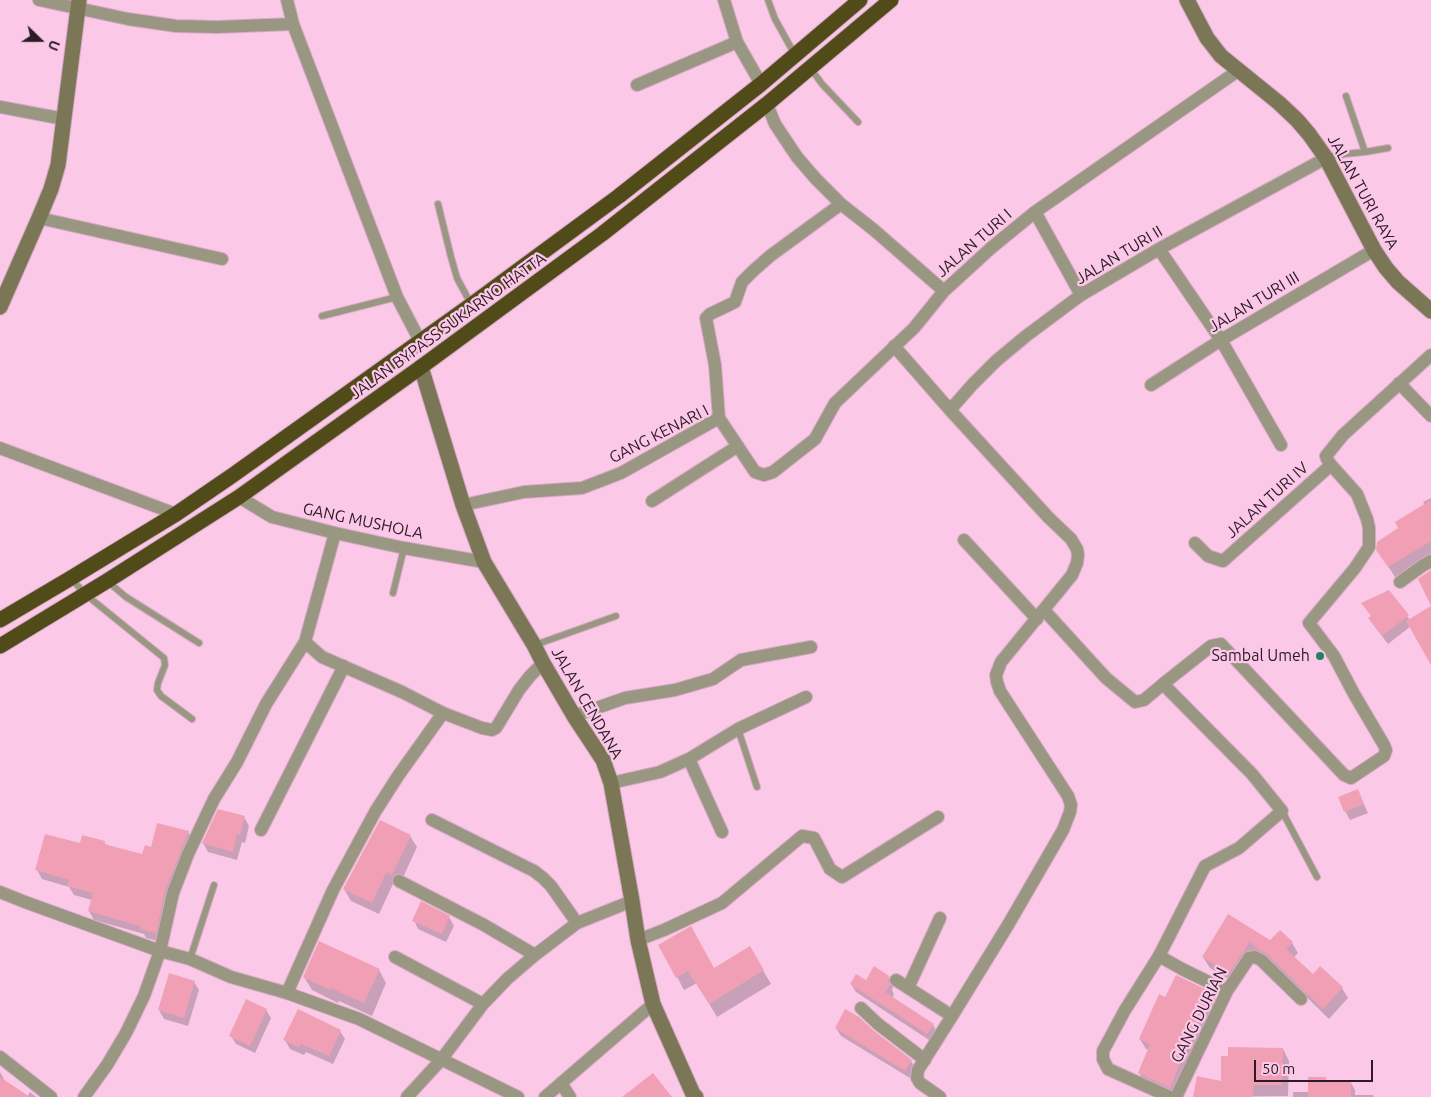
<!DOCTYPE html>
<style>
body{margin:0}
#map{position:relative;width:1431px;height:1097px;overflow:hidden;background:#fbc9e7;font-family:Ubuntu,sans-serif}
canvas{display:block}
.north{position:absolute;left:15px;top:15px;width:50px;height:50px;-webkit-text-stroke:4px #fbc9e7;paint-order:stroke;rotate:112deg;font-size:14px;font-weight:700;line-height:20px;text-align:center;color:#2c1a25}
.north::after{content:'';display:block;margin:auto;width:18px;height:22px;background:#2c1a25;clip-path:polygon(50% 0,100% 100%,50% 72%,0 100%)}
.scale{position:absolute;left:1254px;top:1060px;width:119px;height:22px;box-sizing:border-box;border:2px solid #2c1a25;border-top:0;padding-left:6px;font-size:15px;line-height:18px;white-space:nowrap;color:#2c1a25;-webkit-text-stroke:4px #fbc9e7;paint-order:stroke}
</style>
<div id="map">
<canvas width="1431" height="1097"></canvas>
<div class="north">U</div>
<div class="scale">50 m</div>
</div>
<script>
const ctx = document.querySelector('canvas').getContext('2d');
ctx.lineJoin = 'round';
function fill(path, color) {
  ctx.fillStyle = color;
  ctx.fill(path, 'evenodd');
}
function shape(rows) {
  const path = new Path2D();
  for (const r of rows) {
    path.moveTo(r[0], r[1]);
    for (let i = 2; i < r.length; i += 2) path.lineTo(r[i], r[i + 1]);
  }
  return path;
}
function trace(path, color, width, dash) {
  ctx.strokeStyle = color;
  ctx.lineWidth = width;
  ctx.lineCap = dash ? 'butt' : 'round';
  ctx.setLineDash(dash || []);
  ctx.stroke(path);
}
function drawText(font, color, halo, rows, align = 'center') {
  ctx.font = font + ' Ubuntu,sans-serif';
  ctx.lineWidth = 4.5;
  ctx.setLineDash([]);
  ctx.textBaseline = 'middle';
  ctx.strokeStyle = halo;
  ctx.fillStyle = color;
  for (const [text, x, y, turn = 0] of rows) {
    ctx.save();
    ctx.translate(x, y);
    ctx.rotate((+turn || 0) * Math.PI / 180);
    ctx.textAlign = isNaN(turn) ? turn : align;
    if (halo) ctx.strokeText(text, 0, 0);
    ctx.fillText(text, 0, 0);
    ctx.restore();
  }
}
const shadow = shape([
 [1431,498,1431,555,1395,577,1384,560,1400,528,1425,505,1423,502],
 [1388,591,1410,620,1431,608,1431,648,1411,626,1388,644,1375,627,1370,618,1372,617,1363,603],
 [1358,791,1368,813,1350,820,1345,811],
 [244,817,249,826,245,843,242,842,237,860,208,852,203,843],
 [188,832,193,841,161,942,146,938,144,934,94,920,89,911,92,900,74,895,69,887,42,879,37,870,81,845,104,842,106,845,143,856,152,848],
 [410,836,417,847,399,886,393,884,379,914,351,901,344,889],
 [1228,916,1270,942,1292,943,1298,953,1293,958,1313,976,1342,988,1348,998,1329,1019,1274,965,1256,951,1235,983,1210,968,1203,957],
 [449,917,454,926,446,942,418,929,414,920],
 [660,945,714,970,750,948,771,984,717,1017,697,983,684,990],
 [379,970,386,983,372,1016,339,1001,338,1003,312,990,304,977],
 [170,974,194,982,199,990,188,1026,164,1019,159,1010],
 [888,977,893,986,892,990,894,995,892,998,933,1025,938,1033,932,1042,856,992,851,984],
 [1212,994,1218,1004,1176,1097,1145,1083,1139,1073,1149,1050,1146,1049,1140,1039,1166,999],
 [266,1010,271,1018,255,1053,236,1044,231,1036],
 [836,1028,911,1061,916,1069,910,1078,841,1036],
 [340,1031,345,1039,333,1064,306,1052,304,1055,290,1049,285,1040],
 [1283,1049,1289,1061,1288,1096,1194,1097],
 [0,1072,4,1079,3,1080,27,1097,30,1092,36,1097,0,1097],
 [1325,1078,1328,1082,1350,1081,1355,1090,1355,1095,1373,1095,1374,1097,1293,1097,1293,1092,1309,1092]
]);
const building = shape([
 [1431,500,1431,541,1388,567,1376,550,1377,542,1398,528,1395,522],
 [1431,570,1431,606,1418,579],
 [1389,590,1409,615,1382,636,1368,618,1371,616,1361,603],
 [1431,606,1431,665,1406,621],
 [1358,789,1364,804,1344,812,1338,797],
 [218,809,245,816,240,835,237,834,233,852,202,843],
 [380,820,411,835,392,875,386,873,372,903,343,889],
 [157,823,189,831,165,890,156,933,140,929,140,926,88,911,93,893,67,886,69,880,35,870,45,834,80,843,82,835,105,841,104,844,142,854,145,845,151,847],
 [421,901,450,916,442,934,412,921],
 [1228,914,1270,940,1280,930,1293,942,1286,949,1313,974,1320,966,1343,987,1323,1009,1267,954,1259,950,1250,942,1229,973,1202,957],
 [691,926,714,968,750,946,764,970,709,1004,688,971,676,978,658,945],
 [319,941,380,969,364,1003,331,988,330,990,303,977],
 [874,966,889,976,888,980,890,985,885,992,934,1024,927,1034,850,984,856,974,866,980],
 [169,973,195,981,184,1018,158,1010],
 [1176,975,1213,993,1190,1038,1188,1037,1177,1060,1181,1061,1170,1088,1138,1073,1150,1044,1139,1039,1159,994,1165,997],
 [246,999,267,1009,250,1046,229,1036],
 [298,1009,341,1030,329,1056,301,1044,299,1047,283,1040],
 [845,1009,859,1017,873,1030,912,1060,905,1071,835,1028],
 [1228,1047,1283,1048,1282,1085,1254,1085,1252,1097,1193,1097,1197,1076,1221,1081,1221,1056,1228,1056],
 [653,1073,672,1097,622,1097],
 [0,1077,30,1097,0,1097],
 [1308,1077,1326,1077,1326,1080,1351,1080,1351,1097,1308,1097]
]);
const lane = shape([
 [768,0,775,19,795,55],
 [811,69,822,84,858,122],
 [1346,96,1365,152],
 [1326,158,1345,154,1365,152,1388,148],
 [438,204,451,257,457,278,471,304],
 [322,316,397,297],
 [71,578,85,594,164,658,165,665,158,683,157,690,161,696,192,719],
 [107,581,126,597,199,643],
 [393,593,404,548],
 [535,645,616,616],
 [738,729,757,787],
 [1282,811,1317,877],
 [190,959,214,885]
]);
const street = shape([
 [39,0,128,19,176,26,217,27,293,24],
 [287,0,293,24,397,297,420,341],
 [724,0,737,42,761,84],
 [637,85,737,42],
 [767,104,775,124,797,157,816,179,841,204,874,230,944,291],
 [0,107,64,119],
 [1035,212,1081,295],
 [39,218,222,259],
 [1159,249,1221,340,1281,445],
 [894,346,950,410,1048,517,1071,539,1077,549,1078,555,1077,563,1072,575,1001,662,996,675,997,682,1000,691,1068,796,1071,805,1070,812,1063,830,1008,925,952,1016,918,1070,917,1078,920,1083,940,1097],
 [1399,383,1431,416],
 [1151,385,1221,340,1374,250],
 [950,410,972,385,996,361,1026,336,1081,295,1159,249,1326,158],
 [719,418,715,365,706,318,710,314,733,303,735,302,742,282,753,271,770,256,841,204],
 [0,448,176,514],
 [239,497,272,517,335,533,404,548,484,562],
 [652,501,738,446],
 [463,505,524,492,582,488,621,473,719,418,755,472,764,475,773,472,815,439,835,403,914,328,944,291,991,248,1035,212,1239,70],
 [964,540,1037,619],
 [1195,543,1208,556,1223,561,1331,465],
 [1400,582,1422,566,1431,561],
 [1044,610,1106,678,1135,702,1144,700,1163,684,1252,774,1282,811,1239,848,1205,866,1159,956,1125,1010,1103,1051,1103,1059,1108,1069,1170,1097],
 [305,642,322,657,402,692,443,713,482,728,492,730,496,728,519,690,530,676,543,663],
 [1163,684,1211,646,1221,644,1344,775,1351,778,1384,756,1386,750,1384,745,1354,694,1334,656,1309,623,1355,568,1369,547,1369,528,1367,519,1357,494,1331,465,1327,459,1326,456,1343,435,1431,355],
 [574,716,625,698,675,690,713,679,741,660,811,647],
 [689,759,722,832],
 [611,783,660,772,689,759,738,729,806,697],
 [432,820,534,871,543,878,551,886,577,923],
 [261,830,344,666],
 [399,881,484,925,535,955],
 [0,892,25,902,160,951,190,959,231,977,287,993,359,1019,518,1097],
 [638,940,664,930,722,903,802,836,814,838,830,869,842,877,938,817],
 [1159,956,1182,969,1227,991],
 [395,957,483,1004],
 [896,980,952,1016],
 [908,988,940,918],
 [287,993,333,890,375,812,398,776,443,713],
 [861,1008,878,1024,925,1060],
 [0,1057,51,1097],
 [561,1083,570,1097],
 [84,1097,107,1065,126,1033,144,996,160,951,173,893,188,854,214,799,237,762,266,704,305,642,335,533],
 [407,1097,441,1060,483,1004,507,979,535,955,577,923,632,901],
 [545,1097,653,1004],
 [1176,1097,1227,991,1249,958,1255,957,1261,960,1301,999]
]);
const secondary = shape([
 [1187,0,1207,38,1221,56,1279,103,1297,120,1309,134,1326,158,1374,250,1386,268,1398,282,1431,311],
 [0,307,39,218,51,189,58,165,79,0],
 [421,367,463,505,484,562,534,645,543,663,574,716,603,760,611,783,632,901,638,940,653,1004,693,1094,696,1097]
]);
const highway = shape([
 [0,620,71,578,176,514,233,475,471,305,619,196,761,84,860,0],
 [0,646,107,581,239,497,421,367,602,234,767,104,891,0]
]);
const markers = [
 [1320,656,5,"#21835c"]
];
const streetNames = [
 ["JALAN TURI RAYA",1363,192,61],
 ["JALAN TURI I",974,243,-41],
 ["JALAN TURI II",1119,255,-31],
 ["JALAN TURI III",1254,302,-31],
 ["JALAN BYPASS SUKARNO HATTA",448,326,-36],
 ["GANG KENARI I",659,434,-27],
 ["JALAN TURI IV",1267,500,-42],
 ["GANG MUSHOLA",363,521,12],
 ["JALAN CENDANA",587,703,60],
 ["GANG DURIAN",1199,1015,-63]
];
const poiNames = [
 ["Sambal Umeh",1310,656]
];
fill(shadow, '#0003');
fill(building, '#f19fb5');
trace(lane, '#d6aac4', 8);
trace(street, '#d6aac4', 14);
trace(secondary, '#d6aac4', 17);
trace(highway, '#d6aac4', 17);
trace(lane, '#999781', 6);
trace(street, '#999781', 12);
trace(secondary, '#7a7656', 15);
trace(highway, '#514b1a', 15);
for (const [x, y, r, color] of markers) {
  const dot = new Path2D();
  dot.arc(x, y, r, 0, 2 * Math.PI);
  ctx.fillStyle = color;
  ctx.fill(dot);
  trace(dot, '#fbc9e7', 2);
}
drawText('16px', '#2c1a25', '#fbc9e7', streetNames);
drawText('16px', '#2c1a25', '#fbc9e7', poiNames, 'right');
</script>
